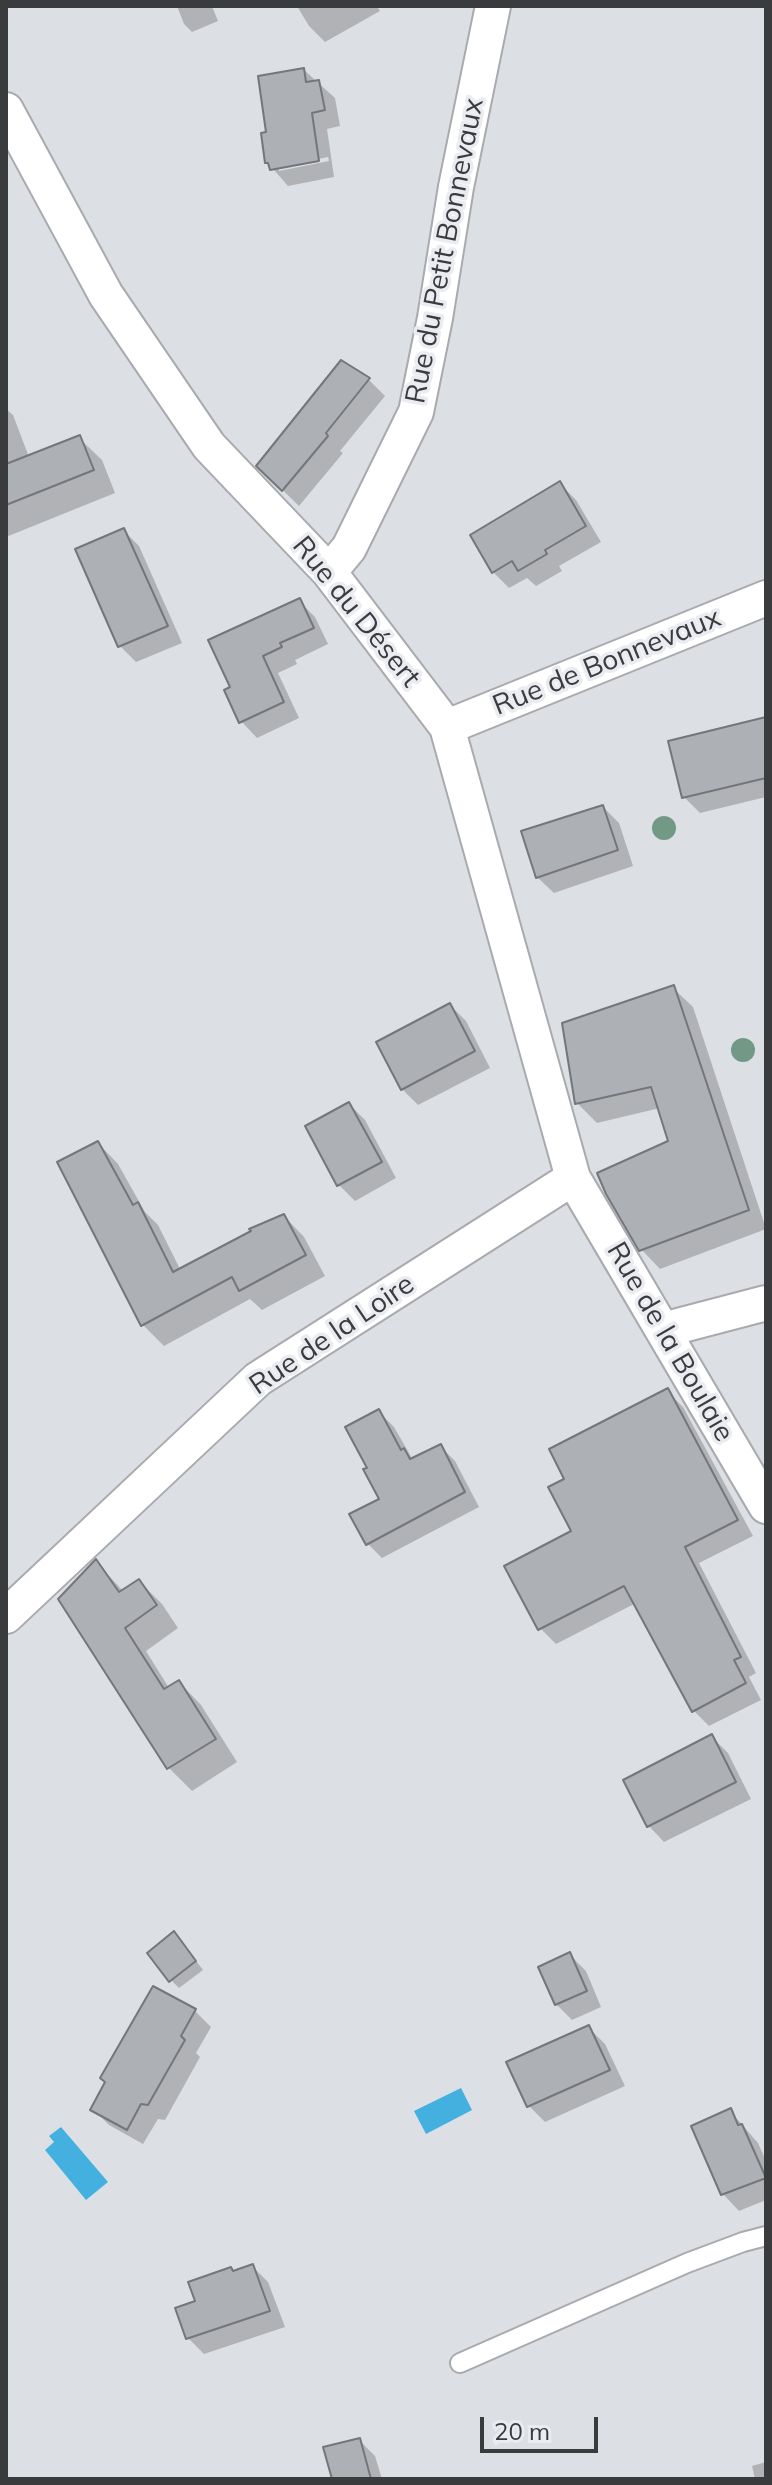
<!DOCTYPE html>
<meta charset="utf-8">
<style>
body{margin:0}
#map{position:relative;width:772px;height:2485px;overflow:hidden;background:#dcdfe4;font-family:Mulish,sans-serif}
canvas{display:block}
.frame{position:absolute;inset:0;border:8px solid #3a3b3d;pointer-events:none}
.scale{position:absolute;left:480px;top:2417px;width:118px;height:36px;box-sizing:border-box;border:4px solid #3a3b3d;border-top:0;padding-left:10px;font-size:24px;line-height:28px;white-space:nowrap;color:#3a3b3d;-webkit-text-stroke:6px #eaecf2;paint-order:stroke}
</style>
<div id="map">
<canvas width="772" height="2485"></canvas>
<div class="frame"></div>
<div class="scale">20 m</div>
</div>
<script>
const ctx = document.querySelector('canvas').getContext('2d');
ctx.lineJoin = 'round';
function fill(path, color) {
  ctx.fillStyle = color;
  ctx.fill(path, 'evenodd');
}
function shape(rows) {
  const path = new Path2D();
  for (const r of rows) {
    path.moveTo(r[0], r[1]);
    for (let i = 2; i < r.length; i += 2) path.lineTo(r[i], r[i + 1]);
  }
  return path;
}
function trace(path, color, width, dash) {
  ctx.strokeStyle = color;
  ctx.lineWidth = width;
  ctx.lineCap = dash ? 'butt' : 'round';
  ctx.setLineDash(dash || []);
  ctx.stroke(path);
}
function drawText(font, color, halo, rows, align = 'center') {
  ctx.font = font + ' Mulish,sans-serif';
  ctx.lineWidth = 7;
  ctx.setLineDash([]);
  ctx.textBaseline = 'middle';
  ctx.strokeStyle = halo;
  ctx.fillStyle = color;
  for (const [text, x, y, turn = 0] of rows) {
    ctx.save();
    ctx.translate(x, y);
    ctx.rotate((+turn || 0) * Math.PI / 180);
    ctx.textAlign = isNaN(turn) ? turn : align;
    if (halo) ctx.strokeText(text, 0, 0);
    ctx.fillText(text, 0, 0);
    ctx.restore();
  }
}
const water = shape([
 [461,2088,472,2110,426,2134,414,2111],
 [61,2127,108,2182,86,2200,45,2150,54,2142,49,2136]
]);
const shadow = shape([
 [177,6,212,6,218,21,192,32,184,24],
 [297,6,377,6,380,11,325,42,309,26],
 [304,70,335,98,340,126,327,129,334,177,288,186,267,162,268,133],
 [328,157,329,161,279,171,279,167],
 [342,363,369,380,385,396,340,451,343,453,299,506,258,466],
 [6,409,13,415,29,457,79,438,102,460,115,493,6,537],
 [560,484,576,500,601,542,559,566,562,571,536,586,527,578,509,588,493,572],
 [123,530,139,546,182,643,136,662,120,646],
 [299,601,315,617,328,644,295,660,297,664,278,673,299,718,257,738,241,721,232,688],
 [766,727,766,797,700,813,684,797],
 [603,807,619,823,633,866,554,893,537,877],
 [673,988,693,1007,766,1229,660,1269,641,1249,671,1142,660,1108,597,1123,577,1103],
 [450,1005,466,1021,490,1068,418,1105,402,1089],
 [349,1104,365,1120,396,1178,355,1201,339,1185],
 [98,1143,118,1164,145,1212,158,1225,181,1271,284,1216,304,1237,325,1276,262,1310,250,1299,164,1346,143,1325,60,1163],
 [667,1391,683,1407,753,1536,699,1563,756,1673,749,1677,761,1700,709,1726,693,1710,636,1603,556,1644,540,1628,573,1532,567,1480],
 [379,1412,394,1427,413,1460,440,1446,455,1461,479,1507,382,1558,367,1543,381,1500,369,1469],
 [96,1562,123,1591,139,1581,162,1604,178,1628,146,1651,169,1688,179,1682,201,1705,237,1762,192,1791,169,1768,60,1599],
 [712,1737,728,1753,751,1799,664,1842,648,1825],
 [181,1941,203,1970,179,1988,171,1980],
 [570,1955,586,1971,601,2007,572,2020,556,2004],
 [195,2011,211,2027,196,2053,200,2057,165,2120,158,2119,143,2144,109,2125,93,2109],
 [588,2027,605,2044,625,2086,545,2122,529,2106],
 [730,2111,758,2143,766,2161,766,2200,739,2211,723,2194],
 [252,2266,268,2282,285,2327,204,2354,188,2338,197,2302,234,2273],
 [359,2440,375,2456,382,2479,334,2479],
 [766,2462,766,2479,755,2479,752,2466]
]);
const building = shape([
 [304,68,306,82,319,80,325,110,312,113,319,161,270,170,268,163,265,163,261,133,266,132,258,76,304,68],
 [341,360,370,378,326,433,328,436,282,491,256,466,341,360],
 [80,435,94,470,6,505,6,464,80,435],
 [560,481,586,526,545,550,547,554,518,571,512,561,492,573,470,535,560,481],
 [124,528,168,626,118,647,75,549,124,528],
 [300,598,314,628,280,643,282,647,263,656,284,702,239,723,224,690,230,687,208,640,300,598],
 [766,717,766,778,682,798,668,741,766,717],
 [603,805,618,850,536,878,521,831,603,805],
 [674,985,749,1210,639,1251,606,1194,597,1173,668,1141,651,1087,575,1104,562,1023,674,985],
 [450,1003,475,1051,401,1090,376,1042,450,1003],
 [349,1102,382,1162,337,1186,305,1126,349,1102],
 [98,1141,133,1205,138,1202,173,1272,251,1231,249,1229,284,1214,306,1255,239,1291,232,1277,141,1326,57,1162,98,1141],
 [668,1388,738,1520,685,1547,741,1657,734,1660,746,1683,692,1712,624,1586,538,1630,504,1566,571,1531,548,1487,564,1479,549,1449,668,1388],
 [379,1409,401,1450,404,1448,410,1459,441,1444,465,1492,366,1545,349,1514,379,1499,363,1469,367,1468,345,1427,379,1409],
 [96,1559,119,1592,139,1579,157,1605,125,1628,164,1689,179,1680,216,1739,167,1769,58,1599,96,1559],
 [712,1734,736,1782,647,1827,623,1780,712,1734],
 [174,1931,196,1961,169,1982,147,1953,174,1931],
 [570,1952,587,1991,555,2005,538,1967,570,1952],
 [153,1986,196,2009,181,2036,185,2040,148,2105,141,2104,127,2130,90,2110,105,2082,100,2078,153,1986],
 [589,2025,610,2070,527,2107,506,2062,589,2025],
 [731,2108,738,2125,742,2124,766,2178,721,2195,691,2126,731,2108],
 [253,2264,270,2311,186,2339,175,2308,195,2301,188,2282,231,2267,233,2271,253,2264],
 [360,2438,371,2479,332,2479,323,2447,360,2438]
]);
const lane = shape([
 [460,2363,687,2263,743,2242,766,2236]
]);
const street = shape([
 [6,110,106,295,209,446,329,572,447,727,573,1178,766,1506],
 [329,572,349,548,416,412,435,318,456,187,493,6],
 [447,727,766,598],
 [663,1330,766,1303],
 [6,1616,258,1379,573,1178]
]);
const trees = [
 [664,828],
 [743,1050]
];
const streetNames = [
 ["Rue du Petit Bonnevaux",445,251,-79],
 ["Rue du Désert",356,612,51],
 ["Rue de Bonnevaux",607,662,-22],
 ["Rue de la Loire",332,1335,-34],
 ["Rue de la Boulaie",670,1342,60]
];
fill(water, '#44b0e0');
fill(shadow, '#0003');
fill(building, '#adb0b5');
trace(building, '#74767b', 2);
trace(lane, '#a8aaaf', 22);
trace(street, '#a8aaaf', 38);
trace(lane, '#fff', 18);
trace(street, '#fff', 34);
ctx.fillStyle = '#729886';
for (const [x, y] of trees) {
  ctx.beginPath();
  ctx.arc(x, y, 12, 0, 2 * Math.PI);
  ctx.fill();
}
drawText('28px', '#3a3b3d', '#eaecf2', streetNames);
</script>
